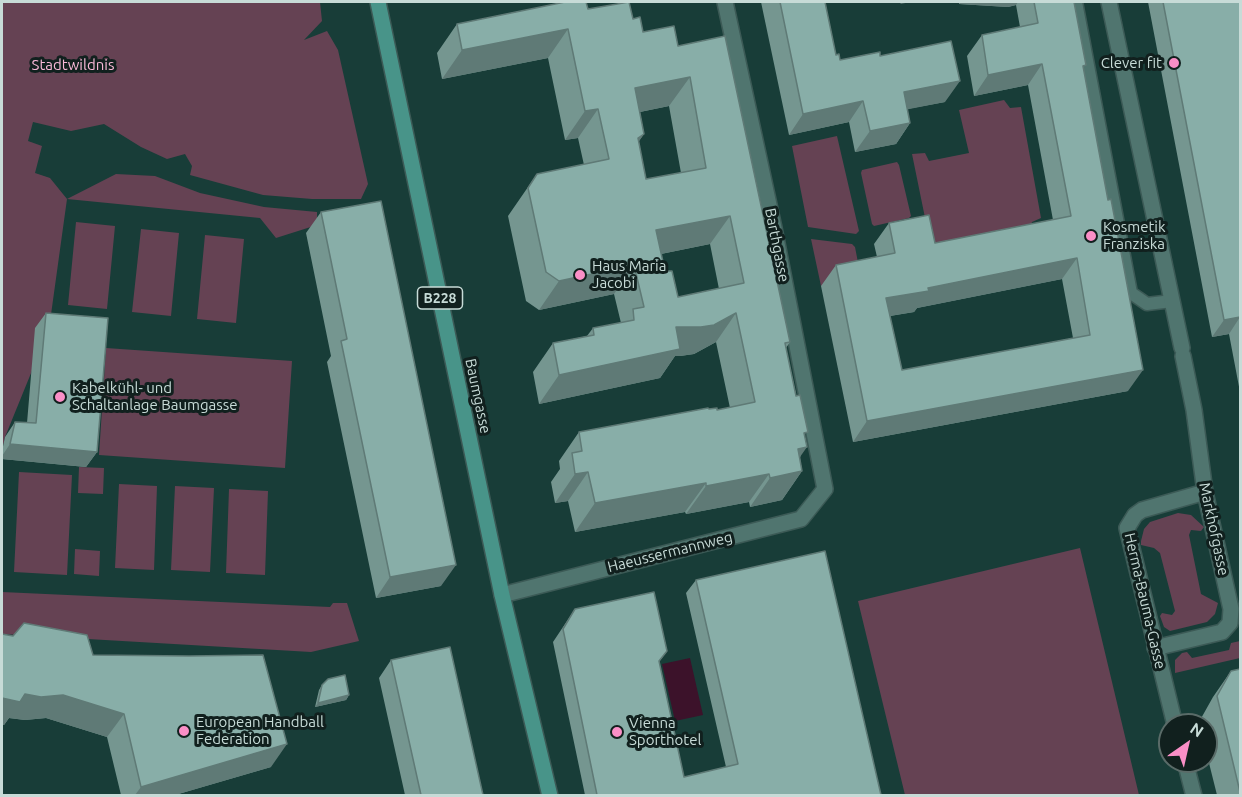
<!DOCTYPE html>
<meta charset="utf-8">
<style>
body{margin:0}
#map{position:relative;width:1242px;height:797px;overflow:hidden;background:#183d38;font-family:Ubuntu,sans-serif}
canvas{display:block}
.frame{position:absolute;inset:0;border:3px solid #c7dbd7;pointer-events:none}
.north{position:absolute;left:1158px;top:713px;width:60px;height:60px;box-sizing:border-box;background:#11201e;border:2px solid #5a6b68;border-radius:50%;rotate:34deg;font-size:16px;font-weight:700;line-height:24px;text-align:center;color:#c7dbd7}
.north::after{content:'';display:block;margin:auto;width:21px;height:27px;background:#fa8fc7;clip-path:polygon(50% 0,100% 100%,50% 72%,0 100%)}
</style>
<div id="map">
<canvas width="1242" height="797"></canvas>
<div class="frame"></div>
<div class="north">N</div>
</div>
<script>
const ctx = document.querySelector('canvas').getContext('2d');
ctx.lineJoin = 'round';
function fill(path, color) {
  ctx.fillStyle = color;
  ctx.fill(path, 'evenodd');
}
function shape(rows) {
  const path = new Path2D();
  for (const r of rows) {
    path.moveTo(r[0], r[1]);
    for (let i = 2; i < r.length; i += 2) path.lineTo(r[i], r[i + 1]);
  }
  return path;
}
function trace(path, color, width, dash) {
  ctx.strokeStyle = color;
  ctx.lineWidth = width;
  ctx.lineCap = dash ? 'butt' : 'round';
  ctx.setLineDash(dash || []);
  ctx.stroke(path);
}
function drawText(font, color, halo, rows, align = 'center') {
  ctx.font = font + ' Ubuntu,sans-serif';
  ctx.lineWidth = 6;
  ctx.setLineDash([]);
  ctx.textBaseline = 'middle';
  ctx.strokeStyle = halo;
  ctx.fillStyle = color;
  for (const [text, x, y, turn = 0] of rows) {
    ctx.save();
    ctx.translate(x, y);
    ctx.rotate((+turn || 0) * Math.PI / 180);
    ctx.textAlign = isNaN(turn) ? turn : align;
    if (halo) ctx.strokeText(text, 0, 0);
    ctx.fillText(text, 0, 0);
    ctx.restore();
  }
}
const green = shape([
 [2,2,320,2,322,21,304,40,327,31,338,50,368,184,361,199,312,199,263,195,190,175,192,166,185,154,167,159,141,147,104,124,71,131,33,122,28,141,42,146,35,173,50,178,67,199,116,174,155,176,200,193,264,207,317,212,317,225,276,238,260,218,67,199,49,329,5,437,2,451],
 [1004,100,1010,108,1021,107,1041,218,1032,222,1030,228,932,252,912,154,925,153,929,161,969,153,959,110],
 [837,136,859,231,856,234,808,227,792,146],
 [897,162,899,165,911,216,909,218,874,226,872,224,861,173,862,170],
 [76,222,115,226,107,309,68,305],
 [141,229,179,233,171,316,132,312],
 [205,235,244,239,236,323,197,319],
 [811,239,852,244,855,247,861,278,821,286],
 [106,348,292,361,285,468,99,455],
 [79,467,104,468,103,494,78,493],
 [19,472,72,475,67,575,14,572],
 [119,484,157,486,154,570,115,568],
 [175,486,214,488,210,572,171,570],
 [229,489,268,491,265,575,226,573],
 [1178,513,1191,515,1204,527,1201,531,1191,530,1189,535,1201,594,1218,603,1215,614,1207,622,1170,631,1164,627,1160,616,1162,613,1172,615,1175,611,1160,553,1154,548,1141,545,1141,541,1144,529,1150,522],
 [1080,548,1139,795,905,795,858,601],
 [75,549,100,551,99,576,74,574],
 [2,592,330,607,333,603,347,603,359,641,311,652,2,634],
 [1240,641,1240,658,1175,673,1175,660,1182,653,1187,652,1192,658,1229,650,1231,643]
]);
const water = shape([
 [690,658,703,715,675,721,662,664]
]);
const lane = shape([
 [1076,2,1131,293,1147,304,1172,301]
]);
const street = shape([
 [1109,2,1182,348],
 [502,595,801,519,825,489,774,228,725,2],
 [1155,648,1222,632,1230,623,1231,609,1205,492,1194,410,1183,356],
 [1175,725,1127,528,1135,515,1142,510,1205,492],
 [1185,761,1194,796]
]);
const primary = shape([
 [378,2,502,595,550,796]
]);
const wall = shape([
 [761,2,826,2,825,2,836,55,840,60,880,56,945,102,907,109,910,123,896,144,855,152,849,122,789,135],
 [959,2,1074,2,1128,391,853,442,821,286,836,265,877,257,874,244,889,223,935,243,1053,220,1028,85,974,96,967,56,982,35,1020,27,1016,5,1008,7,959,4],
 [1062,279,1073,338,902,370,890,316,914,312,917,308],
 [1148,2,1240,2,1240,392,1229,334,1212,337],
 [588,9,633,19,643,32,678,46,790,342,786,348,805,436,800,458,802,471,782,500,750,507,749,502,686,514,685,512,575,532,568,501,555,503,551,482,560,469,559,461,579,432,709,409,717,410,730,408,716,342,694,354,680,356,675,356,660,378,539,404,533,372,553,343,587,336,593,328,621,323,614,294,539,310,526,301,508,216,537,174,584,165,578,138,565,140,548,58,442,79,437,53,457,24],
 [669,106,681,173,646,179,638,142,644,134,640,112],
 [710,244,719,289,678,297,665,271,661,254],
 [321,212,441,586,376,598,327,362,331,356,306,233],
 [46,313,97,452,86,467,2,459,2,451,5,437,15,422,27,423,35,328],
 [696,580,881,795,585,795,553,642,575,609,667,651,659,662,684,777,726,767,686,593],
 [2,634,93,655,271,767,175,795,121,795,107,737,46,718,25,720,9,718,4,725,2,725],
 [391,660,483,795,405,795,379,678],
 [1240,669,1240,795,1217,795,1206,751,1206,725,1200,725,1199,722,1213,697,1231,671],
 [322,685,349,695,346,700,315,707,319,690]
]);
const shadedWall = shape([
 [902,2,911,2,900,4],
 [961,2,1018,2,1016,5,1008,7,959,4],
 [568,29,548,58,442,79,462,50],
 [1042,64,1028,85,974,96,988,75],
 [690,77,669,106,615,117,635,88],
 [960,81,945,102,889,113,904,92],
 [863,101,849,122,789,135,803,114],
 [598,109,578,138,565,140,585,111],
 [910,123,896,144,855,152,870,131],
 [644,134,624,163,638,138],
 [730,216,710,244,636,259,656,230],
 [1077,258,1062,279,917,308,914,312,871,319,886,298,928,288],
 [634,265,614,294,539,310,559,281],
 [736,313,716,342,694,354,680,356,675,356,660,378,539,404,559,375,676,327],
 [1240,317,1229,334,1212,337,1224,320],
 [1143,370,1128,391,853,442,867,421],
 [10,444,97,452,86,467,2,459,2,456],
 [807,447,788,474,802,471,782,500,750,507,770,478,798,449],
 [588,472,568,501,555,503,575,474],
 [769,474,749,502,686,514,706,486],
 [706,483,685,512,575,532,595,503],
 [456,565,441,586,376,598,390,577],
 [25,694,63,695,124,714,107,737,46,718,25,720,9,718,4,725,2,725,2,698],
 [349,695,346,700,315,707,318,703],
 [287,744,271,767,175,795,135,795,141,787]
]);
const building = shape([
 [565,2,586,2,588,9,629,2,633,19,640,17,643,32,674,26,678,46,725,36,790,342,785,343,796,396,800,395,808,432,804,433,807,447,798,449,802,471,770,478,769,474,706,486,706,483,595,503,588,472,575,474,572,453,582,451,579,432,708,408,709,409,717,408,717,410,755,402,736,313,714,325,701,327,676,327,680,349,559,375,553,343,594,335,593,328,634,320,633,309,644,307,634,265,559,281,546,272,528,188,537,174,609,159,598,109,585,111,568,29,462,50,457,24,565,2],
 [690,77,706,168,646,179,638,138,644,134,635,88,690,77],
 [730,216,744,283,678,297,672,271,665,271,656,230,730,216],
 [780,2,825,2,836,55,839,54,840,60,880,52,880,56,951,41,960,81,904,92,910,123,870,131,863,101,803,114,780,2],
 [1034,2,1074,2,1086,65,1083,66,1108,200,1111,199,1118,236,1143,370,867,421,836,265,895,253,889,223,929,215,935,243,1071,216,1042,64,988,75,982,35,1038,23,1034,2],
 [1077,258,1090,335,902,370,886,298,929,291,928,288,1077,258],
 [1163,2,1240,2,1240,317,1224,320,1163,2],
 [381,201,456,565,390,577,341,341,347,339,321,212,381,201],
 [46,313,108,318,97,452,10,444,15,422,36,423,46,313],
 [825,551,881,795,597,795,563,629,575,609,654,592,667,651,659,661,684,777,738,764,696,580,825,551],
 [24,623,87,635,93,655,189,656,263,655,287,744,141,787,124,714,63,695,41,697,25,694,20,702,2,698,2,634,13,636,24,623],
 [450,647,483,795,421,795,391,660,450,647],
 [1240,669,1240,792,1217,696,1231,671,1240,669],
 [345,675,349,695,318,703,322,685,328,679,345,675]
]);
const markers = [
 [1174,63,6,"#fa8fc7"],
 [1091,236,6,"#fa8fc7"],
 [580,275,6,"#fa8fc7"],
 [60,397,6,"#fa8fc7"],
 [184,731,6,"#fa8fc7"],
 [617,732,6,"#fa8fc7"]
];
const shields = [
 [440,298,45]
];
const shieldNames = [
 ["B228",440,298]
];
const poiNames = [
 ["Clever fit",1162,63,"right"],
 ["Kosmetik",1103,227],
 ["Franziska",1103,244],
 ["Haus Maria",592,266],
 ["Jacobi",592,283],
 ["Kabelkühl- und",72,388],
 ["Schaltanlage Baumgasse",72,405],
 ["European Handball",196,722],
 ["Federation",196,739],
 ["Vienna",629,723],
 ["Sporthotel",629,740]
];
const parkNames = [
 ["Stadtwildnis",73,65]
];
const streetNames = [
 ["Barthgasse",777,245,79],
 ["Baumgasse",478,396,78],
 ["Markhofgasse",1214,529,78],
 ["Haeussermannweg",670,552,-14],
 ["Herma-Bauma-Gasse",1145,601,77]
];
fill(green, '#654253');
fill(water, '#3c122a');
trace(lane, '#3c5a56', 15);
trace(street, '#3c5a56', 18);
trace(primary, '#3c5a56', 18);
trace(lane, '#50756f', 12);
trace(street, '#50756f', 15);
trace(primary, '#489489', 15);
fill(wall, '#759690');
fill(shadedWall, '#5f7a76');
fill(building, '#88aea8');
trace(building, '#5f7a76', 1.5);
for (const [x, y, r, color] of markers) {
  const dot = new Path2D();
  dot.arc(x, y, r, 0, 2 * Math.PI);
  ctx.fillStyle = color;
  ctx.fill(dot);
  trace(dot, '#11201e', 2);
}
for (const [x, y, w] of shields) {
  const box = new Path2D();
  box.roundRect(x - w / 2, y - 11, w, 22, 4.5);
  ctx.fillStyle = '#11201e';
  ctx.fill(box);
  trace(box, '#c7dbd7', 1.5);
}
drawText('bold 14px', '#c7dbd7', null, shieldNames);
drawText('15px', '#c7dbd7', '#11201e', poiNames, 'left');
drawText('15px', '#f8b9d8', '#11201e', parkNames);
drawText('15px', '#c7dbd7', '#11201e', streetNames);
</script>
